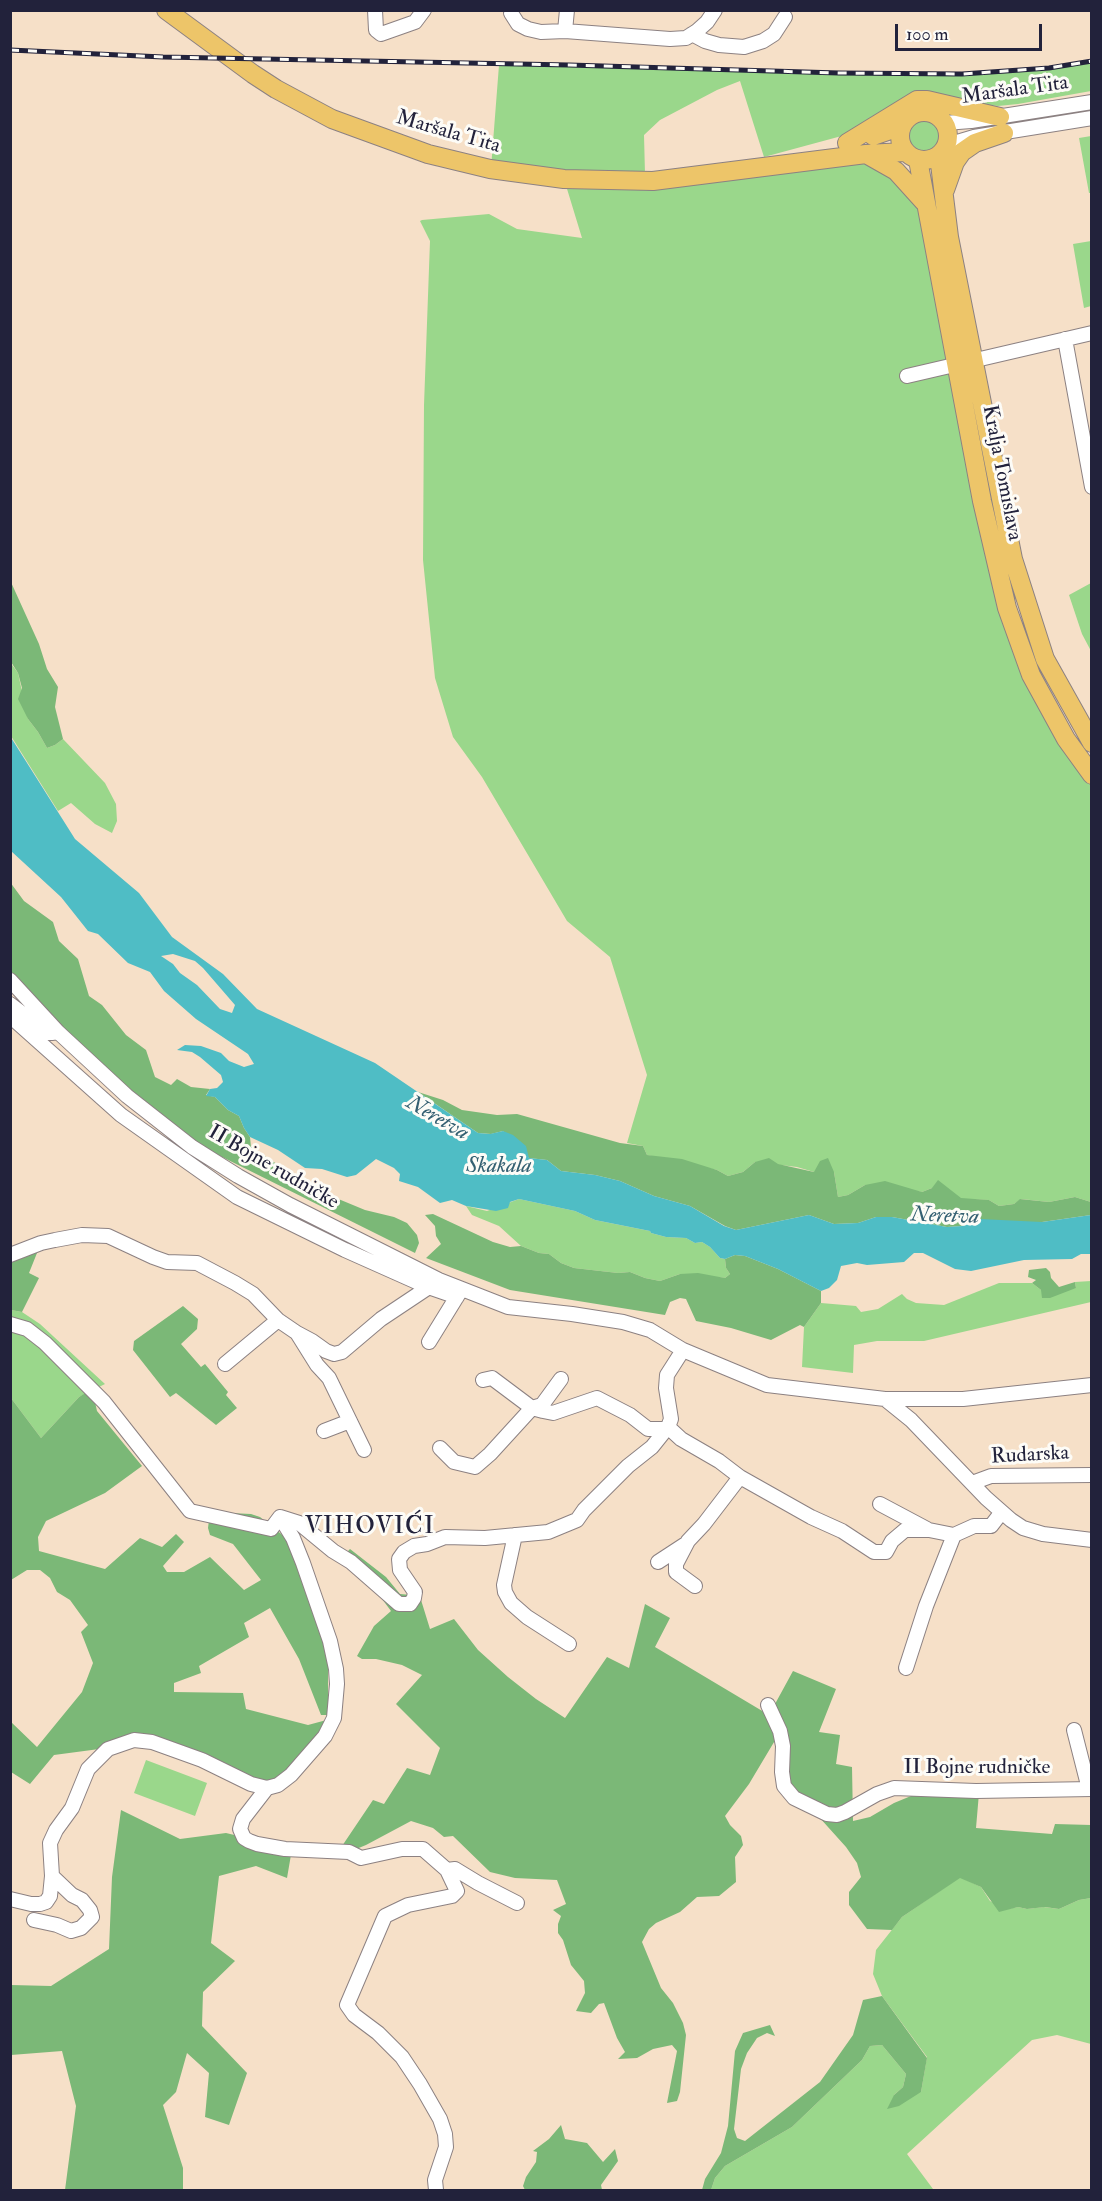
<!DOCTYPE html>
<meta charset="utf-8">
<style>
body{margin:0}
#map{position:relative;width:1102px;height:2201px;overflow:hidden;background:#f6e0c8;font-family:"IM FELL Double Pica",serif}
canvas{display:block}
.frame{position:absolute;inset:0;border:12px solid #22223b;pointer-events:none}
.scale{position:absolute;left:895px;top:24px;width:147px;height:27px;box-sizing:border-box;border:3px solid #22223b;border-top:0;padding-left:8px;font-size:18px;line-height:21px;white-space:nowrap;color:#22223b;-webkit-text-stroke:4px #fdfcf7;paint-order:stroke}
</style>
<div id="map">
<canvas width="1102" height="2201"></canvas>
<div class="frame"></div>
<div class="scale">100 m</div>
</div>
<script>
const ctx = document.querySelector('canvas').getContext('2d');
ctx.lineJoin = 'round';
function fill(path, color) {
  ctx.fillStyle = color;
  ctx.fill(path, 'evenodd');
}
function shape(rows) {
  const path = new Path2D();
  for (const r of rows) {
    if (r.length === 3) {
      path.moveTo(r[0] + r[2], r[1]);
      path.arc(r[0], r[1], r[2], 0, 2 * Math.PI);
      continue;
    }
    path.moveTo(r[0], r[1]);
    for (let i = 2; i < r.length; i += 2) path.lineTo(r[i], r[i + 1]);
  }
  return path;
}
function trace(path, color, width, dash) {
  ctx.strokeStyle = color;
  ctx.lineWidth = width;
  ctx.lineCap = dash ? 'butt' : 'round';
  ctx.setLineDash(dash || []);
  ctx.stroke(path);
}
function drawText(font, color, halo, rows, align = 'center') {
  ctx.font = font + ' "IM FELL Double Pica",serif';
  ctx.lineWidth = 6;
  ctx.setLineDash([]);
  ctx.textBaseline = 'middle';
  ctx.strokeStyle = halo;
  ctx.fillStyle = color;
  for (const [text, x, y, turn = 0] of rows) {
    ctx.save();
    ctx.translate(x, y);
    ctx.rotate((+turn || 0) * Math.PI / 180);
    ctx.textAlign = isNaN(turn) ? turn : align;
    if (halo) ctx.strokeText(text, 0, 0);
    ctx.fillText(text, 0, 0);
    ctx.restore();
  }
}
const green = shape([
 [1091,63,1091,91,1018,104,998,106,962,102,928,94,849,134,764,157,740,81,717,90,660,120,644,135,645,174,491,168,499,65,897,75,1048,70],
 [924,136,22],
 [1091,136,1092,193,1089,193,1079,138],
 [866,154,917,193,1031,675,1091,775,1091,1202,1075,1197,1049,1202,1021,1199,1014,1204,999,1206,989,1200,961,1199,932,1188,922,1192,865,1185,848,1195,838,1197,834,1172,814,1172,797,1167,755,1162,743,1172,728,1176,717,1170,647,1155,643,1146,627,1143,647,1075,610,957,567,921,482,777,453,737,435,678,423,560,424,405,430,241,420,221,422,220,489,214,517,229,582,238,564,179],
 [1091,241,1091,306,1084,308,1073,244],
 [1091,583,1091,651,1082,634,1069,595],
 [10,662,18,673,28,719,38,732,47,748,55,745,63,739,105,783,116,804,117,821,112,833,95,824,71,803,58,811,11,736],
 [519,1199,575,1211,595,1220,650,1231,651,1233,666,1237,686,1238,695,1243,702,1242,710,1247,720,1258,725,1259,726,1268,730,1274,725,1278,680,1274,660,1281,645,1278,630,1272,618,1273,574,1268,561,1263,549,1254,539,1253,521,1246,499,1226,472,1215,466,1206,487,1211],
 [1091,1281,1091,1302,924,1341,877,1341,854,1345,853,1373,802,1367,804,1327,821,1303,856,1306,861,1312,878,1309,902,1294,907,1299,916,1303,944,1305,999,1283,1032,1283,1041,1290,1076,1288,1075,1282],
 [11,1310,22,1312,40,1324,105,1384,79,1397,41,1438,11,1398],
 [146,1760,207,1783,195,1816,134,1793],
 [960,1877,981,1887,990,1901,1007,1909,1018,1907,1027,1909,1044,1907,1059,1909,1079,1900,1091,1898,1091,2044,1057,2035,1032,2040,965,2101,907,2154,933,2189,931,2190,711,2190,715,2178,725,2166,792,2127,862,2060,870,2046,882,2045,906,2074,903,2087,894,2095,921,2092,927,2057,882,1996,873,1974,876,1950,902,1917]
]);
const forest = shape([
 [10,580,39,644,47,669,58,687,55,707,63,739,55,745,47,748,38,732,28,719,18,699,22,688,18,673,11,662],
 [10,882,24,901,53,922,59,941,78,959,89,996,102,1005,126,1035,146,1050,155,1077,171,1085,177,1079,191,1087,210,1089,206,1095,215,1097,228,1110,239,1116,244,1128,250,1137,251,1147,307,1184,336,1198,365,1210,394,1217,407,1223,417,1235,419,1243,415,1253,196,1144,127,1096,11,976],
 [418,1092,443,1100,462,1110,497,1115,517,1114,620,1143,643,1146,647,1155,682,1159,717,1170,728,1176,743,1172,755,1162,769,1158,778,1164,814,1172,820,1161,828,1158,834,1172,838,1197,848,1195,865,1185,885,1181,922,1192,932,1188,938,1180,961,1198,989,1200,999,1206,1014,1204,1020,1199,1049,1202,1075,1197,1091,1202,1091,1215,1042,1222,970,1223,962,1226,947,1227,892,1217,876,1217,858,1223,834,1224,809,1215,736,1230,725,1226,690,1206,654,1196,620,1181,595,1175,561,1171,547,1160,529,1158,503,1131,491,1134,478,1133],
 [433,1214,493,1242,510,1247,521,1246,539,1253,549,1254,561,1263,574,1268,618,1273,630,1272,645,1278,660,1281,680,1274,698,1273,725,1278,730,1274,726,1268,725,1259,735,1255,745,1256,778,1269,821,1291,821,1303,804,1327,800,1325,771,1340,731,1328,696,1321,686,1299,680,1298,670,1302,665,1315,510,1290,426,1258,441,1244,436,1236,435,1226,425,1215],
 [41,1243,29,1273,39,1278,22,1312,11,1310,11,1255],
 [1046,1268,1050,1272,1051,1278,1059,1287,1075,1282,1076,1288,1050,1298,1042,1298,1041,1290,1032,1283,1036,1280,1028,1277,1029,1270],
 [183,1306,198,1319,197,1329,181,1344,201,1367,205,1364,228,1392,226,1395,237,1408,216,1425,176,1393,170,1397,133,1350,134,1341],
 [92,1389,97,1411,142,1466,105,1493,46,1521,38,1537,39,1551,105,1569,140,1538,162,1547,176,1534,184,1542,163,1566,167,1572,184,1572,210,1557,244,1590,261,1580,233,1544,210,1535,208,1528,210,1512,251,1514,260,1517,285,1537,315,1585,328,1662,328,1715,321,1715,299,1659,270,1608,244,1623,249,1637,199,1666,201,1673,174,1683,174,1692,243,1693,246,1709,308,1725,334,1718,321,1741,270,1787,152,1742,54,1755,30,1784,11,1772,10,1721,37,1747,82,1692,93,1663,81,1632,88,1625,70,1600,57,1592,50,1578,40,1570,27,1570,11,1580,11,1398,41,1438,79,1397],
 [350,1549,386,1577,400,1594,411,1595,417,1587,430,1629,454,1619,478,1650,508,1677,536,1699,565,1718,607,1657,629,1668,645,1604,670,1618,655,1647,769,1715,793,1671,836,1689,819,1732,840,1735,836,1764,852,1767,853,1821,870,1817,894,1803,911,1796,930,1793,979,1793,976,1828,1052,1834,1055,1824,1091,1825,1091,1898,1079,1900,1059,1909,1045,1907,1027,1909,1018,1907,999,1912,981,1887,960,1878,902,1917,892,1930,867,1929,849,1905,849,1892,861,1877,857,1863,846,1847,810,1807,794,1798,780,1732,749,1784,725,1816,730,1825,741,1836,743,1845,735,1857,736,1882,719,1896,697,1897,680,1912,656,1923,649,1929,642,1942,661,1988,673,2003,683,2023,686,2035,680,2092,677,2101,667,2103,677,2051,672,2045,653,2049,637,2058,618,2059,625,2052,617,2038,604,2003,599,2004,591,2013,576,2011,585,1993,584,1981,571,1965,563,1940,558,1933,558,1924,561,1916,553,1910,566,1904,557,1880,515,1878,490,1872,453,1836,444,1837,433,1828,411,1821,366,1845,349,1852,338,1852,373,1800,384,1804,407,1768,430,1775,440,1748,396,1704,422,1675,402,1665,376,1659,362,1659,357,1656,374,1626,391,1611,347,1552],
 [121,1810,180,1839,226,1833,292,1849,287,1878,256,1866,219,1876,211,1943,235,1961,203,1992,202,2026,247,2073,229,2125,205,2117,209,2073,187,2053,176,2092,163,2105,183,2168,183,2190,65,2190,76,2106,62,2051,11,2055,11,1985,51,1986,109,1949,112,1877],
 [882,1996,927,2058,921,2092,899,2106,887,2109,894,2095,903,2087,906,2074,882,2045,870,2046,862,2060,792,2127,725,2166,715,2178,711,2190,702,2190,705,2179,721,2153,728,2126,735,2051,743,2033,770,2025,775,2036,767,2033,757,2038,747,2053,741,2069,734,2129,737,2138,745,2141,820,2082,853,2035,863,2000],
 [561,2125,565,2139,587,2143,603,2162,615,2149,618,2161,601,2185,602,2190,525,2190,523,2186,526,2177,536,2162,537,2152,533,2151,549,2139]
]);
const water = shape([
 [10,736,75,839,139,893,172,937,223,974,257,1009,375,1063,478,1133,490,1134,503,1131,513,1135,526,1146,529,1158,547,1160,561,1171,595,1175,620,1181,654,1196,690,1206,724,1226,736,1230,809,1215,834,1224,858,1223,876,1217,892,1217,947,1227,962,1226,980,1219,1042,1222,1091,1215,1091,1254,1081,1254,1072,1259,1024,1260,971,1271,955,1269,923,1253,914,1253,904,1262,867,1265,857,1263,841,1266,837,1280,829,1288,821,1291,778,1269,745,1256,735,1255,725,1259,720,1258,710,1247,702,1242,695,1243,686,1238,666,1237,651,1233,650,1231,595,1220,575,1211,519,1199,510,1202,508,1208,496,1211,466,1206,452,1200,440,1203,418,1187,399,1181,400,1174,394,1168,376,1159,356,1175,347,1177,322,1169,305,1168,278,1150,250,1137,244,1128,239,1116,228,1110,215,1097,206,1096,210,1089,217,1088,223,1082,221,1075,200,1057,192,1052,177,1050,185,1045,201,1046,221,1053,229,1061,244,1067,254,1064,248,1054,196,1019,164,991,150,972,128,963,98,934,88,931,61,897,11,851],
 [173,954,195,961,203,968,235,1005,232,1013,220,1009,197,985,180,973,173,964,161,956]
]);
const minor = shape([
 [375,10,376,30,381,34,415,22,424,10],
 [512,10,511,13,518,24,528,29,541,32,565,31],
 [567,10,565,31,670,39,686,38,697,31,707,22,715,10],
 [692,34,705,41,719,45,744,47,763,41,774,34,785,17],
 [945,123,971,121,1092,102],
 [947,145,974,137,1092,118],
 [1065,339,1092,487],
 [907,376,1092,333],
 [10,980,58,1032,127,1096,192,1147,238,1176,290,1205,439,1280,508,1307,572,1314,623,1322,650,1330,683,1350,767,1385,885,1399,911,1420,986,1498,1011,1520,1023,1528,1043,1534,1092,1540],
 [10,1004,48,1033,53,1033],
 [10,1016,121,1115,237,1197,345,1250,428,1287,457,1297],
 [10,1255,41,1243,55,1240,82,1235,108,1236,153,1257,167,1262,197,1263,235,1283,253,1294,278,1320,297,1333,317,1365,329,1378,364,1450],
 [10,1324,27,1329,45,1343,104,1402,190,1511,271,1529,280,1517],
 [297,1333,312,1341,326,1351,334,1354,342,1352,381,1319,435,1283],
 [429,1342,461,1290],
 [225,1364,278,1320],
 [483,1380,492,1378,532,1408,543,1411,553,1413,597,1398,630,1415,648,1429,666,1429],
 [885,1399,963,1399,1092,1385],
 [668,1427,681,1439,719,1461,740,1477,811,1517,842,1531,874,1552,886,1552,892,1541,905,1530,929,1530,954,1535,974,1526,991,1526,1001,1513],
 [324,1431,350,1421],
 [440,1448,454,1462,475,1467,490,1454,532,1408,542,1405,561,1379],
 [972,1483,991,1476,1092,1475],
 [880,1504,927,1529],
 [515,1535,504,1585,505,1592,511,1603,527,1617,569,1644],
 [658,1562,684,1545],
 [695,1586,676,1572,676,1564,688,1541,704,1524,740,1477],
 [906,1668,926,1606,954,1535],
 [768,1705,780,1731,783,1746,782,1772,784,1786,794,1798,827,1814,837,1815,845,1812,877,1794,894,1788,976,1791,1092,1789],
 [1074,1730,1089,1789],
 [267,1788,243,1819,240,1829,244,1838,249,1841,257,1844,285,1849,349,1852,361,1858,402,1849,423,1849,447,1870,457,1891,452,1896,408,1905,385,1916,347,2005,354,2015,378,2033,402,2057,420,2084,440,2119,445,2134,446,2147,435,2180,436,2190],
 [447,1870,455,1869,478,1883,517,1903],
 [10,1899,31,1904,40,1904,46,1902,50,1896,52,1876,50,1843,56,1830,72,1808,88,1769,108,1749,134,1740,152,1742,202,1760,251,1784,267,1788,278,1785,291,1775,325,1736,334,1718,337,1684,336,1669,330,1641,303,1563,293,1538,280,1517,299,1523,333,1551,351,1562,399,1604,410,1604,414,1598,415,1592,400,1570,399,1559,404,1552,414,1546,427,1544,445,1537,485,1538,548,1532,577,1520,584,1510,628,1466,652,1447,668,1427,671,1419,666,1388,667,1375,683,1350],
 [34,1920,57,1925,71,1931,81,1928,92,1917,90,1910,82,1900,72,1895,52,1876]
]);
const major = shape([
 [166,10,253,74,276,89,332,119,428,154,490,169,564,179,653,181,866,154,905,152],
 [924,136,24],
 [873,136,902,126],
 [847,143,917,100,927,100,1000,117],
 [866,154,896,171,924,202],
 [939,156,949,237,1013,559,1045,659,1092,743],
 [918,160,982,501,1007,608,1031,675,1066,739,1092,775],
 [945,190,955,162,962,152,975,143,1004,133]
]);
const rail = shape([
 [10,50,163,57,569,65,839,73,962,74,1049,68,1092,61]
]);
const streetNames = [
 ["Maršala Tita",1015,91,-8],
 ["Maršala Tita",448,133,16],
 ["Kralja Tomislava",1001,473,79],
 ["II Bojne rudničke",273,1168,30],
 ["Rudarska",1030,1456,-3],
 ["II Bojne rudničke",977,1768]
];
const waterNames = [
 ["Neretva",437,1119,30],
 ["Skakala",499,1167],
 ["Neretva",945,1217,2]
];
const quarterNames = [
 ["VIHOVIĆI",370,1528]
];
fill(green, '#9ad78b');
fill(forest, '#7bb877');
fill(water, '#4fbdc5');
trace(minor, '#8c8182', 16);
trace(major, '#8c8182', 20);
trace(minor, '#fff', 14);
trace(major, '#edc569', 18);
trace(rail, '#22223b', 5);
trace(rail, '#fdfcf7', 3, [9]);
drawText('21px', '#22223b', '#fdfcf7', streetNames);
drawText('italic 22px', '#346072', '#fdfcf7', waterNames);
ctx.letterSpacing = '1.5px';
drawText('24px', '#22223b', '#fdfcf7', quarterNames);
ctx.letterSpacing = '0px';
</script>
